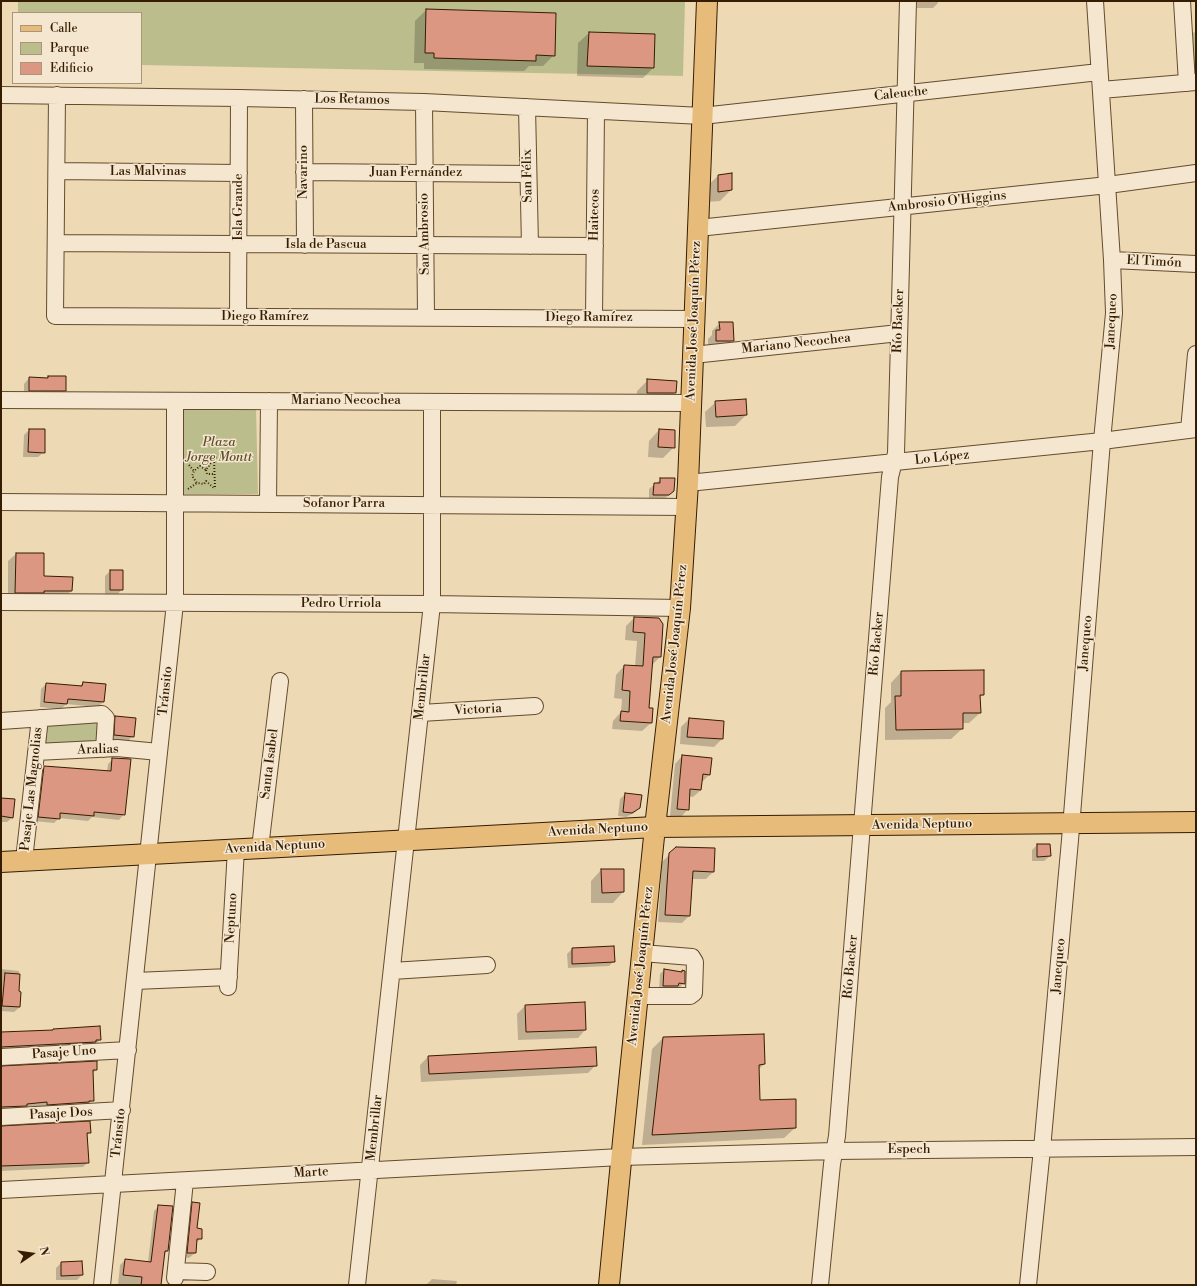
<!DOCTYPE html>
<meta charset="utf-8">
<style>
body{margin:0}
#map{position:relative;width:1197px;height:1286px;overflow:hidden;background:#eed9b5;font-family:"Libre Bodoni",serif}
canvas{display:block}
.frame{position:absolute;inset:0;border:2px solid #361c00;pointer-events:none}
.legend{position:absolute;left:12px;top:12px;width:130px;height:72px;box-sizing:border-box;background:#f4e6cf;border:1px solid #a8957c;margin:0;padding:5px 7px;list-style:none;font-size:12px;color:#361c00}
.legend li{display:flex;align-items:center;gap:8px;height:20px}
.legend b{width:20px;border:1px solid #a8957c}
.north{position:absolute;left:12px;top:1234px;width:40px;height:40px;-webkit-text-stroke:3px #f4e6cf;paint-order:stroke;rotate:77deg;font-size:11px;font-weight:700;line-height:16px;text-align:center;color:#361c00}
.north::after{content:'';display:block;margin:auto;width:14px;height:18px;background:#361c00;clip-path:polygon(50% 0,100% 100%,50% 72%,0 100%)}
</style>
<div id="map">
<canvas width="1197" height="1286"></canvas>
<div class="frame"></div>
<ul class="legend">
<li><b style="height:5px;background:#e7bc7a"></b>Calle</li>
<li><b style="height:11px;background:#bbbe8c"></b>Parque</li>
<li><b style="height:11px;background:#dc9782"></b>Edificio</li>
</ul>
<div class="north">N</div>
</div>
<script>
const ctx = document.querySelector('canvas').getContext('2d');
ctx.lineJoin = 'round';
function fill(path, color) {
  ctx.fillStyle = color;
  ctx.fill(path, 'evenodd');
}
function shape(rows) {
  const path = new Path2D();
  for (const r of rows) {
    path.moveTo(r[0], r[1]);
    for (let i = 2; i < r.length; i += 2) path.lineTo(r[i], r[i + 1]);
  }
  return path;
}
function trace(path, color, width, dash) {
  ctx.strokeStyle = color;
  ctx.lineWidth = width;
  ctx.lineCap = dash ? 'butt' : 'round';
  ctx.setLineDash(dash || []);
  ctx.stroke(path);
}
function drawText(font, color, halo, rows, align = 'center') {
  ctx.font = font + ' "Libre Bodoni",serif';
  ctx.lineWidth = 3;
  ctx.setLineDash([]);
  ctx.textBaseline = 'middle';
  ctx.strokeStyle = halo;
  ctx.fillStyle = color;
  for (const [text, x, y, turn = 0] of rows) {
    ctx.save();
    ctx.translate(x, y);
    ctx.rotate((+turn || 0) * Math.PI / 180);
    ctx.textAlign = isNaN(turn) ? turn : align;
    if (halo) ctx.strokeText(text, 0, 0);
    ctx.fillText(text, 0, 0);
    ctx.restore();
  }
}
const green = shape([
 [18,1,685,1,683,76,141,65,141,13,18,13],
 [1196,32,1196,79,1192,80,1189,33],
 [256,406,258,494,180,494,181,407],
 [100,718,100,743,41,745,44,721]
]);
const shadow = shape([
 [917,1,938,1,938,3,933,8,917,8],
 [426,10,554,55,543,66,529,66,524,71,424,69,424,63,414,63,415,21],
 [589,33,653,68,643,78,577,76,578,43],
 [718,176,731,190,720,201,707,202,707,186],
 [720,323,733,340,725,348,708,349,708,339,712,335,712,331],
 [48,377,65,390,60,395,24,395,24,384,29,378,46,379],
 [648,380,675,392,663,404,636,404,637,391],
 [745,400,746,415,735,426,706,427,705,412,716,402],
 [29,430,44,452,38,457,23,457,24,435],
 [659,430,674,447,663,458,648,457,649,441],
 [661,479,674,491,663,500,649,500,649,489],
 [16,554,43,577,71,591,64,598,8,600,8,561],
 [110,571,122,589,117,595,105,594,105,576],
 [634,618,662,624,660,657,652,665,648,709,652,709,651,723,642,731,612,729,613,721,621,712,622,699,614,698,616,675,624,666,635,667,637,641,625,640,626,626],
 [901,672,983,695,979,698,980,713,969,723,962,723,962,729,951,739,885,740,885,708,891,702,891,683],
 [83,683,105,685,103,702,98,707,66,704,61,709,40,707,41,689,46,684,79,687],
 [116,717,133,736,128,741,110,740,110,722],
 [689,719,722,739,714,747,680,744,681,727],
 [682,756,709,775,702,782,701,790,693,797,689,796,688,809,681,817,670,816,675,764],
 [113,759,124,814,119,820,92,817,88,821,59,818,54,823,34,821,39,773,44,767,107,772,108,764],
 [625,794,639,808,634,813,626,817,618,816,620,799],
 [1,799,13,817,7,822,1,822],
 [1037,845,1049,845,1050,856,1044,861,1032,861,1032,850],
 [670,854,713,872,706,879,692,879,689,916,682,923,658,922,662,862],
 [601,870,623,892,613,903,591,903,591,881],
 [572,949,614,961,609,966,568,968,567,954],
 [1,969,19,971,17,992,20,1007,14,1012,1,1011],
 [664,970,681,972,682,971,684,983,680,987,676,987,673,990,659,990,660,974],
 [525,1006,585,1030,578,1038,518,1040,517,1014],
 [1,1033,100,1040,94,1045,1,1052],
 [663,1038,764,1064,758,1070,759,1101,795,1128,784,1138,642,1145,652,1049],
 [428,1057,596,1065,588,1073,421,1082,420,1065],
 [1,1067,96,1070,92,1074,93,1100,88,1105,1,1112],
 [1,1127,90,1132,86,1136,88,1162,83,1167,1,1171],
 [193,1203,196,1229,201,1238,195,1244,195,1253,189,1258,183,1257,188,1208],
 [159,1206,167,1251,163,1255,159,1285,118,1285,120,1265,125,1260,148,1262,154,1211],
 [61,1263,82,1275,77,1280,56,1280,56,1268],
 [432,1279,457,1281,456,1285,426,1285],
 [205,1284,220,1285,204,1285]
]);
const building = shape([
 [426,9,556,13,555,56,536,55,536,61,434,58,434,53,425,53,426,9],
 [589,32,655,34,654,68,587,66,589,32],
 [732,173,732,190,718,192,718,175,732,173],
 [719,322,733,322,734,341,716,341,716,330,720,330,719,322],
 [48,376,66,376,66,391,29,391,29,377,48,378,48,376],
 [647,379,677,381,676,393,647,393,647,379],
 [746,399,747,415,716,417,715,401,746,399],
 [29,429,45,429,45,453,28,452,29,429],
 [659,429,675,430,675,448,658,447,659,429],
 [660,478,675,478,674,491,669,495,653,495,654,483,660,483,660,478],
 [16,553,44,553,44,576,73,577,72,591,44,591,44,593,15,593,16,553],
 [110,570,123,570,123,590,110,590,110,570],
 [634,617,659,618,663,624,661,657,653,657,649,708,653,708,652,723,620,721,621,711,629,712,630,691,622,690,624,665,643,666,645,633,633,632,634,617],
 [984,670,984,695,980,695,981,713,963,713,963,729,896,730,895,696,901,696,901,671,984,670],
 [83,682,106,684,104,702,68,699,67,704,44,702,46,683,82,686,83,682],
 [115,716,136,718,134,737,114,735,115,716],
 [689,718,724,721,723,739,687,737,689,718],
 [682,755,712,758,710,775,703,774,701,790,690,789,689,810,677,809,682,755],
 [112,758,131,759,125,815,94,812,94,816,60,813,60,819,38,817,44,766,111,771,112,758],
 [625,793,642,795,640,808,632,813,623,812,625,793],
 [1,798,15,799,13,818,1,816,1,798],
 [1037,844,1050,844,1051,856,1037,857,1037,844],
 [676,847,715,848,714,872,693,871,690,916,665,915,669,853,676,847],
 [601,869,624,869,624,892,602,893,601,869],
 [614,946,615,962,572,964,572,948,614,946],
 [664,969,682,972,682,970,685,971,685,984,679,983,678,986,663,986,664,969],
 [5,973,20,974,19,991,21,992,20,1007,2,1006,5,973],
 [585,1002,586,1030,526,1032,525,1005,585,1002],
 [100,1026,101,1040,96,1040,96,1042,1,1047,1,1032,53,1030,53,1029,100,1026],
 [764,1034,765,1064,759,1065,760,1100,796,1099,796,1128,652,1135,663,1037,764,1034],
 [596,1047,597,1066,429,1074,428,1056,596,1047],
 [97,1061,97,1070,93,1070,94,1101,89,1101,89,1102,47,1105,47,1102,27,1104,27,1106,1,1107,1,1066,97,1061],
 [90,1121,91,1133,87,1133,89,1163,1,1166,1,1126,90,1121],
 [192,1202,200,1203,197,1228,202,1229,202,1239,197,1239,196,1253,187,1253,192,1202],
 [158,1205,173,1206,168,1251,165,1251,161,1285,141,1285,142,1277,123,1275,125,1259,151,1262,158,1205],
 [82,1261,83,1275,61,1276,61,1262,82,1261]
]);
const path = shape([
 [189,458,255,456],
 [214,458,206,470,200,466,194,471,192,476,197,483,204,484,206,481,215,489],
 [214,459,215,488],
 [189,465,194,471],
 [206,470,207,474,214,474],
 [188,489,197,483]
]);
const minor = shape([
 [1182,1,1187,83],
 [1101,90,1196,82],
 [1,95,239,98,424,102,702,116,1099,72],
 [57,95,55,316,695,319],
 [304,99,305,245],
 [424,102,426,317],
 [527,107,530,246],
 [57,171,239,173],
 [304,172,528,174],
 [698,228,1108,185,1196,173],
 [56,243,595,246],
 [1112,260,1196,264],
 [238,316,239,98],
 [594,318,596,111],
 [693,355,899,333],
 [1,400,691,403],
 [1189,430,1196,354],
 [688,483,1102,441,1196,429],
 [1,502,687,507],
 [268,504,269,401],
 [1,602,432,604,680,608],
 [421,713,535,706],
 [1,721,102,714,106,718,104,749],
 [36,752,117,748,159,752],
 [260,848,280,681],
 [24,860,40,718],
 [392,971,487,965],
 [135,981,229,977],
 [228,987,236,849],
 [638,996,690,996,694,993,695,962,692,957,642,953],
 [1,1057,128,1050],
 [1,1117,122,1110],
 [1,1190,621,1157,834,1151,1196,1147],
 [176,1271,207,1272],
 [175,1278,185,1181],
 [102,1285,175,603,175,401],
 [357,1285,432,604,432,402],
 [820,1285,832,1164,837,1136,890,477,896,453,908,1],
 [1028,1285,1042,1149,1070,840,1102,441,1114,313,1112,260,1095,1]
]);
const major = shape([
 [1,862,655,827,1196,822],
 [609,1285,623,1141,655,827,680,608,688,483,707,1]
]);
const streetNames = [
 ["Caleuche",901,94,-6],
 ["Los Retamos",352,100,1],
 ["Las Malvinas",148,172],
 ["Navarino",304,172,-90],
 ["Juan Fernández",416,173],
 ["San Félix",528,176,-91],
 ["Ambrosio O'Higgins",947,202,-6],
 ["Isla Grande",239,207,-90],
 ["Haitecos",595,215,-89],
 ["San Ambrosio",425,234,-91],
 ["Isla de Pascua",326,245],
 ["El Timón",1154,262,3],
 ["Diego Ramírez",265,317],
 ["Diego Ramírez",589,318],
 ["Avenida José Joaquín Pérez",694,321,-88],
 ["Río Backer",899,321,-88],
 ["Janequeo",1112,321,-87],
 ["Mariano Necochea",796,344,-6],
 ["Mariano Necochea",346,401],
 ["Lo López",942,458,-6],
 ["Sofanor Parra",344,504],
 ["Pedro Urriola",341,604],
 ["Janequeo",1086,643,-85],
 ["Avenida José Joaquín Pérez",675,644,-84],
 ["Río Backer",877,644,-85],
 ["Membrillar",423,687,-84],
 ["Tránsito",166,691,-84],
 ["Victoria",478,710,-3],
 ["Aralias",98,750,-1],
 ["Santa Isabel",270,764,-83],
 ["Pasaje Las Magnolias",32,789,-84],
 ["Avenida Neptuno",922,825,-1],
 ["Avenida Neptuno",598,830,-3],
 ["Avenida Neptuno",275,847,-3],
 ["Neptuno",232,918,-87],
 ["Avenida José Joaquín Pérez",641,966,-84],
 ["Janequeo",1059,966,-85],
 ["Río Backer",851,967,-85],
 ["Pasaje Uno",64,1053,-4],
 ["Pasaje Dos",61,1114,-3],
 ["Membrillar",375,1128,-84],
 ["Tránsito",119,1133,-84],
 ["Espech",909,1150],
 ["Marte",311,1173,-3]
];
const parkNames = [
 ["Plaza",219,443],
 ["Jorge Montt",219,458]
];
fill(green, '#bbbe8c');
fill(shadow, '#0003');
fill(building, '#dc9782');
trace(building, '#361c00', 1);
trace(minor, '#644b2d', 18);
trace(major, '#361c00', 22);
trace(path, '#361c00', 2, [1, 2]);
trace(minor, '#f4e6cf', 16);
trace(major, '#e7bc7a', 20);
drawText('13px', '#361c00', '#f4e6cf', streetNames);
drawText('italic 13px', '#5e4d2a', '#f4e6cf', parkNames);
</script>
